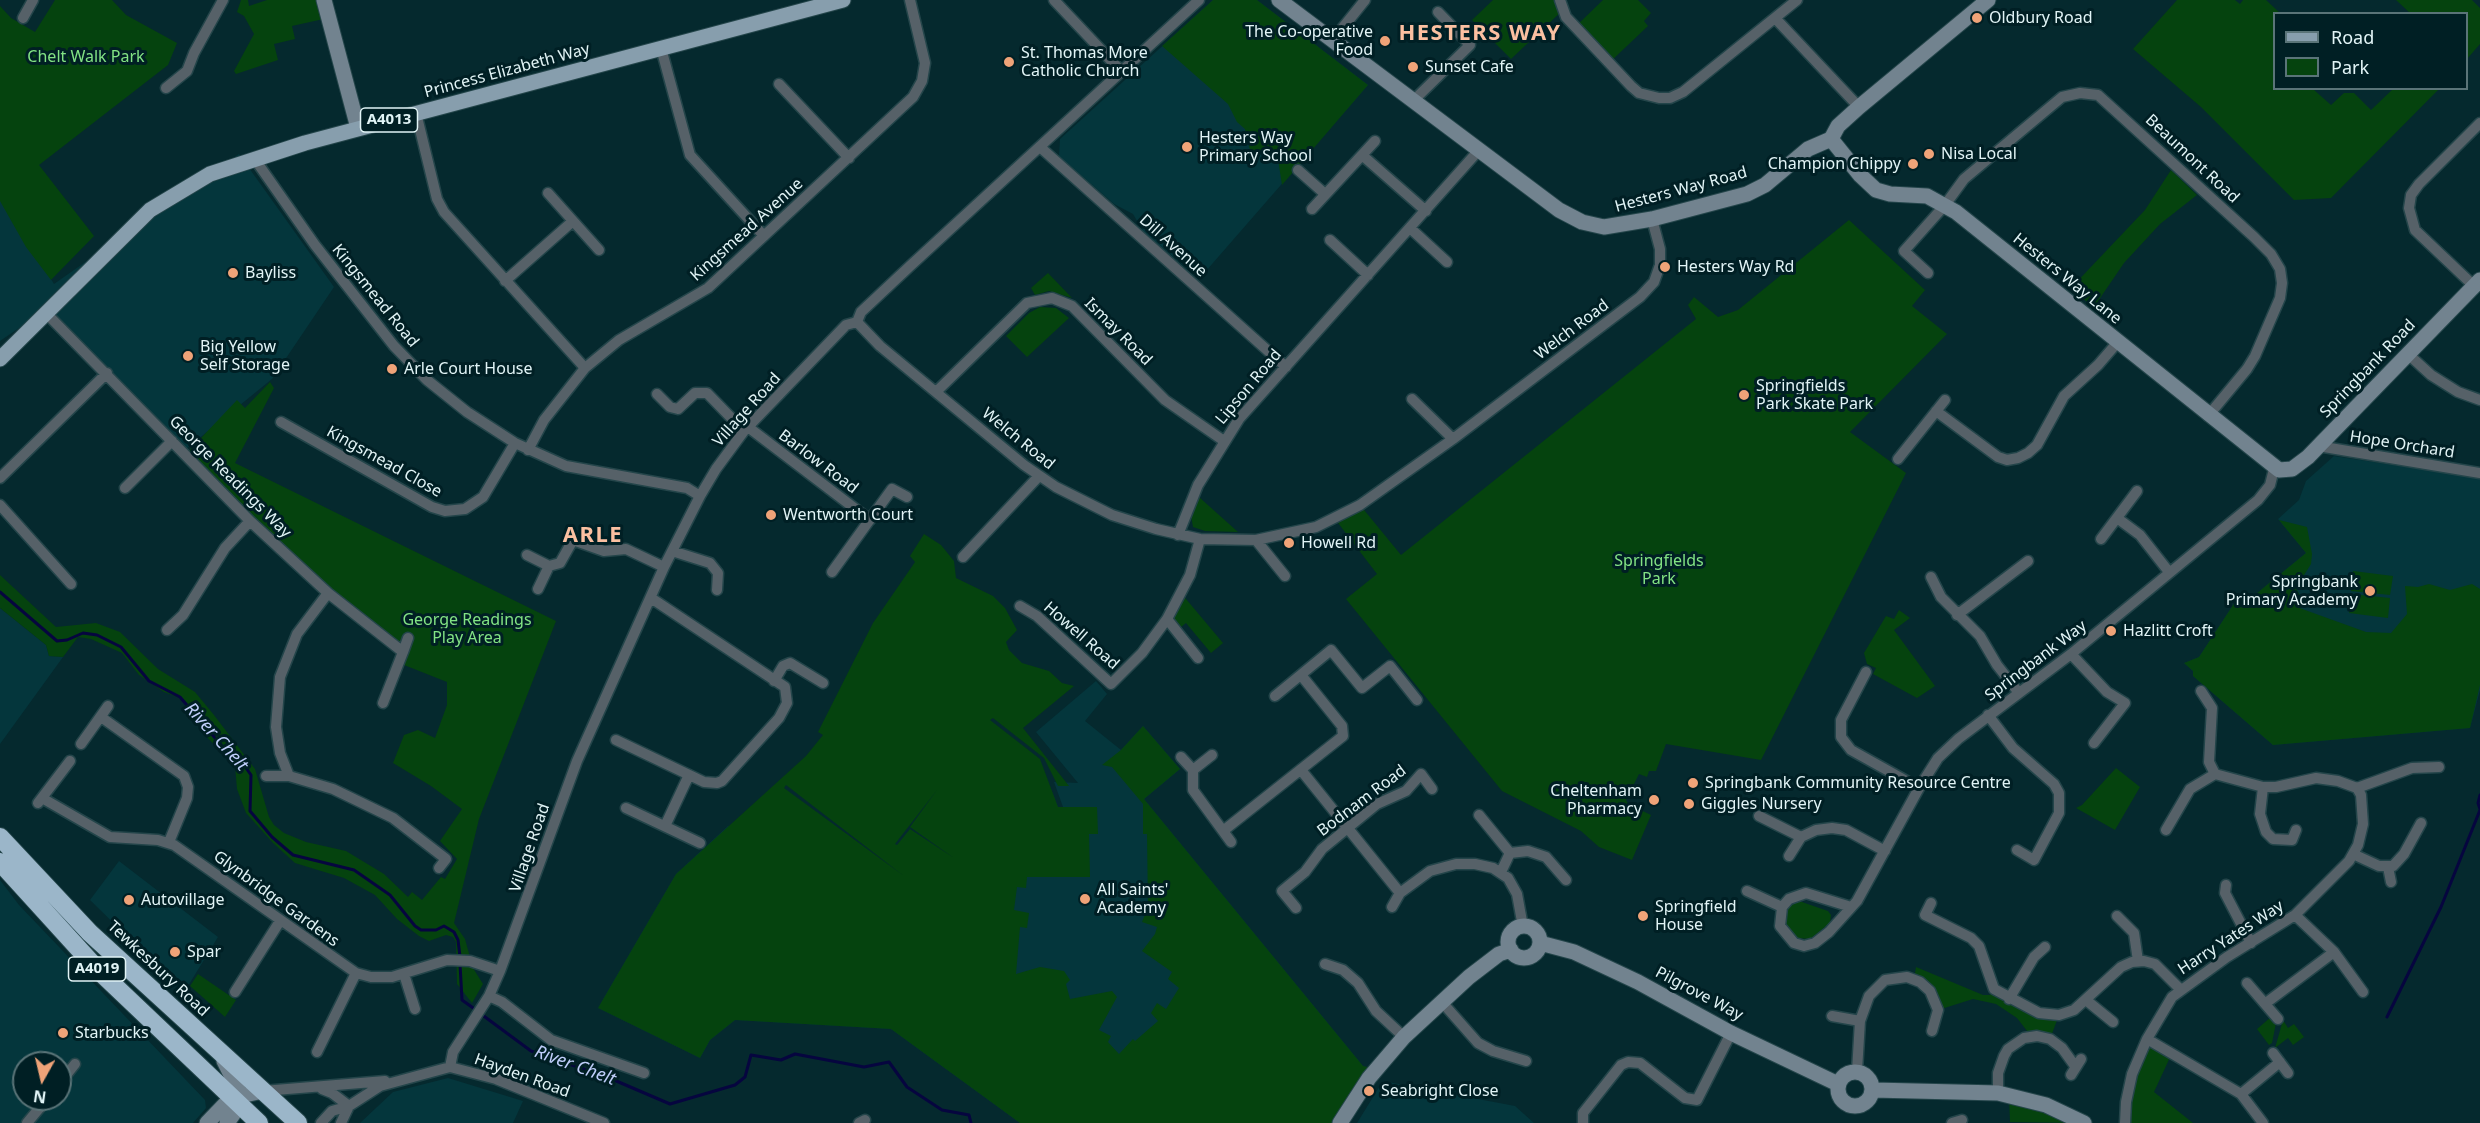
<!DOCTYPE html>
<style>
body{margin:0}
#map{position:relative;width:2480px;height:1123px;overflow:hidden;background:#05292e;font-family:"Noto Sans",sans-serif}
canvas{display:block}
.legend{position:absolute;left:2273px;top:12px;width:195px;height:78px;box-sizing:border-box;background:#001f24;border:2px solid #5a7478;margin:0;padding:8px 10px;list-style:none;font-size:18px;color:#e1f4f6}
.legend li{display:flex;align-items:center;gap:12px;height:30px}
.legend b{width:30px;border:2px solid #5a7478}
.north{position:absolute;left:12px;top:1051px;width:60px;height:60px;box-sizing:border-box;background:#001f24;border:2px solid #5a7478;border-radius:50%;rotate:188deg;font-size:16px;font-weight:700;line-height:24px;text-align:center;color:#e1f4f6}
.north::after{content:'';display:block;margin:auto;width:21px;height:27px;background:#efa378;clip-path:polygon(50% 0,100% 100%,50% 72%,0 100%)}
</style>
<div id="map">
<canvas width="2480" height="1123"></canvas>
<ul class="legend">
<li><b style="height:8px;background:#879ead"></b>Road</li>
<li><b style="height:16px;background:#05430e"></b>Park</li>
</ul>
<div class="north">N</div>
</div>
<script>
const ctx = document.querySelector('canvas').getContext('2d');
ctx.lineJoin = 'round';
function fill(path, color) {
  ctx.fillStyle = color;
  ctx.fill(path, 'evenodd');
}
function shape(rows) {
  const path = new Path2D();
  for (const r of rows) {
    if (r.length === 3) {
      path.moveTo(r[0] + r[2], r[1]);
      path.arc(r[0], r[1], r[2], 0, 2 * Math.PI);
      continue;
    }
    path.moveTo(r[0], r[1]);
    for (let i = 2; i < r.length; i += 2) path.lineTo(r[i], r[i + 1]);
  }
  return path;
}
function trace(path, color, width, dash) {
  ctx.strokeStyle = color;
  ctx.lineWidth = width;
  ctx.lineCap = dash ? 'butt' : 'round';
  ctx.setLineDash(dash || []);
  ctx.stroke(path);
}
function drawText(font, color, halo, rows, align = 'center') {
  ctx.font = font + ' "Noto Sans",sans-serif';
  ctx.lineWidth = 6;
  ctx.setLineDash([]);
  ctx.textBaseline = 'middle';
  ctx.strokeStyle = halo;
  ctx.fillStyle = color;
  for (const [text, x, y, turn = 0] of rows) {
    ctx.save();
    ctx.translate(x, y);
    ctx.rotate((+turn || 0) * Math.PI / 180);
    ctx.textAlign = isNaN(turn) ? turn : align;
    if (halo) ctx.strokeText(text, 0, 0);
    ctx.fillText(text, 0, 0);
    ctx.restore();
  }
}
const built = shape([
 [1213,0,1257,0,1368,85,1199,279,1143,231,1133,214,1114,204,1059,156,1060,139],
 [239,154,334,287,272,379,186,449,41,313,0,341,0,195,54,284],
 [2334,456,2480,478,2480,690,2470,728,2273,745,2193,676,2193,671,2184,663,2199,657,2235,602,2240,607,2306,553,2278,519,2299,500,2306,481],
 [0,608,46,645,49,656,63,657,0,744],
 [1096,681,1107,694,1085,721,1121,750,1143,726,1180,769,1144,799,1363,1066,1376,1069,1020,1123,891,1029,735,1020,710,1040,700,1058,598,1008,676,874,728,826,940,904,963,863,1051,789,1058,807,1063,807,1054,782,1078,783,1036,732],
 [119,861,218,937,188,986,140,949,90,900],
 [0,880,19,905,205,1100,206,1108,193,1123,0,1123],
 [24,1063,60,1063,60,1099,24,1099],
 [448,1078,523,1101,513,1123,360,1123,393,1092],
 [1383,1081,1515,1106,1534,1123,1357,1123]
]);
const green = shape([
 [55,0,112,0,126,15,177,43,168,65,39,165,94,236,51,280,26,247,0,201,0,6,11,18,35,32],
 [241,0,248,0,249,6,267,0,324,0,328,18,292,26,295,39,274,44,278,60,236,74,234,71,254,34,244,16,237,12],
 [1213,0,1257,0,1368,85,1282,185,1278,159,1272,154,1250,150,1245,129,1237,122,1228,104,1162,46],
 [1493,0,1560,0,1563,10,1511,59,1472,20],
 [1603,0,1638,0,1651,13,1644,21,1648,26,1609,63,1575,27],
 [2177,0,2235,0,2240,4,2243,0,2266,0,2280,13,2274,14,2274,88,2313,89,2331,105,2344,93,2354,93,2371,110,2393,89,2439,89,2331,198,2294,200,2201,107,2133,49],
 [2396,0,2472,0,2480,8,2480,44,2467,59,2466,14,2410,13],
 [2171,170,2197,195,2160,224,2124,263,2094,307,2070,289,2145,210],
 [1849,220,1925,290,1912,306,1947,334,1850,432,1906,473,1761,760,1666,744,1656,771,1649,771,1647,777,1639,774,1626,800,1628,804,1651,815,1632,860,1599,847,1581,831,1502,791,1346,599,1377,574,1335,519,1360,505,1401,555,1696,319,1688,305,1694,297,1718,317,1738,310],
 [1048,273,1072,298,1049,291,1035,295,1031,288],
 [1040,307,1056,308,1069,318,1027,357,1006,336,1029,313],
 [270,382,274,388,235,463,556,621,479,819,454,923,465,939,473,968,483,984,472,1003,457,984,456,942,453,937,446,935,429,941,419,936,397,919,375,895,344,878,295,863,273,843,246,813,237,789,235,766,199,729,203,723,183,699,164,692,139,675,122,653,91,639,78,637,63,657,49,656,46,645,0,608,0,575,56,627,96,623,120,632,158,669,195,692,214,715,255,769,269,817,274,825,284,833,306,842,346,851,384,874,408,897,412,892,422,900,441,877,445,879,457,859,440,841,462,809,431,786,393,763,404,735,418,730,435,738,447,705,447,682,399,663,402,652,368,625,185,455,237,400,245,408],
 [1199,497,1238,532,1205,531,1193,527,1191,516],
 [2279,520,2307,527,2312,554,2311,564,2296,588,2306,606,2294,606,2366,632,2391,633,2407,614,2405,586,2418,587,2429,584,2450,590,2472,584,2480,589,2480,685,2470,728,2273,745,2193,676,2193,671,2184,663,2199,657,2235,602,2240,607,2306,553],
 [924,534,941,545,954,561,956,578,993,596,1005,608,1017,630,1006,642,1009,650,1022,663,1049,671,1062,683,1074,686,1023,728,1069,786,1058,786,1044,758,993,718,990,720,1040,759,1058,807,1097,807,1098,834,1089,834,1090,877,1027,877,1026,888,1017,887,1014,910,1029,913,1027,928,1020,927,1016,974,1040,967,1064,971,1070,980,1066,984,1070,999,1112,991,1117,997,1099,1030,1111,1036,1108,1042,1119,1054,1133,1039,1135,1041,1158,1021,1151,1013,1157,1003,1166,1009,1179,988,1168,979,1172,972,1142,951,1155,934,1157,927,1142,922,1148,907,1147,834,1143,834,1143,804,1112,767,1102,765,1121,750,1143,726,1180,769,1144,799,1363,1066,1376,1069,1340,1123,1020,1123,891,1029,735,1020,710,1040,700,1058,598,1008,676,874,806,756,823,735,818,732,873,623,915,562,910,556],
 [786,785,904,876,784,788],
 [937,790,910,827,954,858,910,829,897,845,895,844],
 [2353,571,2393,576,2390,595,2351,591],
 [1181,593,1223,643,1211,653,1186,623,1181,627,1170,614],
 [2351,594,2390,598,2388,618,2349,613],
 [1899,610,1910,618,1894,630,1935,686,1917,698,1873,674,1876,668,1867,664,1864,653,1886,616,1894,619],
 [2116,768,2140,787,2115,830,2076,808,2082,805],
 [1799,901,1828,911,1831,915,1830,923,1810,939,1797,938,1788,933,1784,926,1788,907],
 [1916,967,1983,995,1990,995,1994,989,2009,999,2059,1015,2050,1039,2031,1036,2017,1018,1996,1004,1973,999,1938,1010,1914,979],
 [198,974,236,1000,225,1017,190,986],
 [2271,1017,2276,1023,2272,1043,2269,1045,2257,1029],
 [2283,1020,2288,1028,2294,1024,2304,1037,2293,1045,2288,1038,2275,1048],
 [2147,1039,2172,1053,2154,1092,2193,1123,2125,1123,2125,1112],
 [2009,1095,2084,1123,2010,1122]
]);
const stream = shape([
 [0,592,57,641,67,640,83,633,97,635,121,647,149,681,180,697,227,752,244,765,251,775,250,811,272,837,293,855,354,870,390,895,415,926,421,930,436,930,444,926,454,932,458,940,460,957],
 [2480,795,2478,803,2480,809],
 [460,964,462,1000,476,1010],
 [481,1014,531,1051,607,1077,670,1104,735,1085,745,1077,751,1055,781,1060,795,1054,864,1067,889,1062,907,1087,942,1110,969,1115,971,1123],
 [2387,1017,2441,907,2480,810]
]);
const street = shape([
 [1054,0,1122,72],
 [1560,0,1566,17,1631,86,1639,93,1659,98,1670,98,1683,92,1797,0],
 [23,18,33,0],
 [1775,18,1859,107],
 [1332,41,1365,0],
 [661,48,690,155,764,236],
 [779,84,849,158],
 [166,88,187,71,194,53,223,0],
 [1413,101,1470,45,1438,12],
 [416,113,437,199,444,212,585,368],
 [1040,147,1286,367],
 [1362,155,1426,211],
 [254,158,315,245,394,346,427,380,467,412,515,443,566,466,687,488,700,496],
 [1298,170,1325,194],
 [548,193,599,250],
 [1312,209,1375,141],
 [1410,228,1447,262],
 [1330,240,1368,275],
 [1928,273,1904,251,1945,205,1964,179,2062,97,2080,93,2098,95,2254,237,2271,254,2280,269,2282,283,2280,298,2255,356,2247,369,2208,416],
 [505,281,573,221],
 [2474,286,2415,230,2409,208,2411,195,2419,184,2480,123],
 [46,313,250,521,328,593,403,652,383,703],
 [857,322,880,346,1024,465,1056,487,1112,515,1156,529,1200,539,1256,540,1316,527,1360,505,1453,439,1640,297,1654,282,1660,265,1660,249,1652,219],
 [857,322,861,312,909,267,1199,0],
 [2408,354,2431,375,2458,392,2480,400],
 [937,391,1027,303,1052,298,1072,306,1165,400,1224,441],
 [657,394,670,407,678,409,695,393,707,393,744,431],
 [1412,399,1453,439],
 [1936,411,1998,457,2007,460,2018,458,2028,453,2037,445,2064,396,2098,365,2117,343],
 [281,422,432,507,445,511,465,509,483,497,515,443],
 [748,427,870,520],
 [2318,446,2480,473],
 [528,450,544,420,585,368,619,340,708,288,913,97,922,81,925,63,910,0],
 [1898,459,1945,400],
 [0,478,107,373],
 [125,488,172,441],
 [0,505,71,584],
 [2117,518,2140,535,2169,572],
 [1178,535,1198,485,1239,419,1479,150],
 [2101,539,2137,491],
 [1256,540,1285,576],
 [672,551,710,563,718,573,717,590],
 [527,555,549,566],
 [963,557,1038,477],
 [832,572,892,489,907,497],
 [1931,577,1941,597,1980,636,1997,665,2019,693],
 [538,589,549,566,560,563,573,540,604,551,626,549,664,567],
 [328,593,297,634,280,677,276,727,280,753,289,776,333,789,393,818,446,859,439,868],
 [1020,606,1037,616,1111,684,1142,653,1167,619,1190,575,1200,539],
 [1957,615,2028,561],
 [1167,619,1198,658],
 [167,630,183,615,225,548,250,521],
 [403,652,408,638],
 [2071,654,2107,692,2125,703,2094,743],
 [1866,672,1841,720,1841,737,1851,750,1919,788],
 [774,681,783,666,790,663,823,683],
 [1275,696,1331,650,1362,688,1390,666,1417,700],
 [1988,715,2013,748,2054,784,2059,793,2059,813,2034,860,2017,850],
 [101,717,184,776,188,787,187,798,169,842],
 [616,740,704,782,717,783,722,781,779,718,787,703,785,687,651,598],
 [81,744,108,706],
 [1212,755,1193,770,1193,790,1231,842],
 [1181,757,1193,770],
 [1301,770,1400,893],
 [2215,774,2263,787,2276,787,2316,778,2338,781,2357,788,2412,768,2439,767],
 [266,776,289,776],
 [2263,787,2260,814,2266,832,2273,839,2292,840,2296,830],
 [42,798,110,837,158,840,174,845,356,973,371,977,392,977,447,960,470,961,500,971],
 [38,803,70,761],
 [626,808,700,843],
 [1479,815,1510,853],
 [1759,816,1801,837],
 [665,826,689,775],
 [2166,830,2190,789,2215,774,2209,762,2212,708,2201,691],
 [1223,831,1343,736,1342,726,1301,675],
 [2353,854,2379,866,2393,866,2404,854,2421,823],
 [1789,856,1801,837,1816,830,1832,828,1846,830,1885,851],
 [2388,867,2391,882],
 [1501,872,1510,853,1528,851,1546,857,1566,880],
 [2226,885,2225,893,2251,943],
 [1747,891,1782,907],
 [1931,903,1925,915,1971,938,1979,946,1994,989,2039,1013,2059,1015,2074,1010,2121,967,2132,962,2144,961,2155,964,2180,989],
 [1392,907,1400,893,1430,871,1456,864,1475,864,1493,868,1508,878,1517,894,1523,927],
 [1851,907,1806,893,1789,899,1782,907,1780,926,1794,943,1804,946,1815,943,1829,932,1857,901,1919,788,1938,758,1958,739,2071,654,2258,500,2270,485,2274,469],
 [1296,908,1282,891,1305,872,1322,849,1377,804,1406,791,1421,774,1432,789],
 [2295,915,2334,952,2363,992],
 [2117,916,2134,933,2138,961],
 [1325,964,1343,970,1358,983,1376,1011,1404,1037],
 [404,974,415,1009],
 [2247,983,2278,1019],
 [235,992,280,921],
 [489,996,502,1002,551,1040,644,1073],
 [2009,999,2034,957,2045,947],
 [2086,1000,2113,1022],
 [1441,1001,1478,1043,1493,1051,1526,1061],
 [2266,1003,2334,952],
 [1832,1016,1860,1021],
 [2147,1039,2241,1094,2263,1123],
 [317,1052,356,973],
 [2273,1053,2288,1073],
 [450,1067,453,1052,489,996,500,971,577,761,664,567,700,496,716,469,744,431,846,325,857,322],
 [1857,1071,1860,1021,1869,996,1885,980,1907,977,1920,982,1930,991,1938,1010,1932,1031],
 [2071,1075,2081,1059],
 [60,1083,75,1064],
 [322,1089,332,1093,349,1106],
 [263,1091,385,1081],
 [1998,1093,1998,1073,2004,1056,2008,1049,2024,1038,2037,1036,2050,1039,2062,1048,2075,1066],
 [2241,1094,2280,1062],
 [27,1123,47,1099],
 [321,1123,332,1111,349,1106,380,1086,450,1067,496,1079,604,1123],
 [341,1123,349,1106],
 [859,1123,865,1120],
 [1583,1123,1583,1113,1621,1065,1628,1062,1640,1063,1685,1098,1697,1100,1731,1033],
 [1952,1123,1962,1120],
 [2125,1123,2126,1102,2132,1074,2147,1039,2172,997,2227,957,2295,915,2349,861,2358,845,2363,824,2361,795,2357,788]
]);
const secondary = shape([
 [324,0,358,128],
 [1279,0,1559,210,1582,222,1604,227,1652,219,1747,194,1765,185,1808,149,1831,139,1838,126,1859,107,1988,0],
 [1831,139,1860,175,1876,190,1890,194,1927,196,1956,212,2279,470,2292,469,2308,457,2480,280],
 [1524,942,16],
 [1540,943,1574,952,1638,982,1731,1033,1838,1084],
 [224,1061,238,1089,237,1109,227,1123],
 [1855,1089,17],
 [1873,1090,1998,1093,2046,1105,2084,1123],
 [207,1123,231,1098,263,1091],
 [1340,1123,1369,1078,1404,1037,1469,977,1499,954,1511,950]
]);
const primary = shape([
 [0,359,150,210,210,174,305,143,843,0]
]);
const highway = shape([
 [0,837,90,933,298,1123],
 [0,862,99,971,259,1123]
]);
const markers = [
 [1977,18,6,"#efa378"],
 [1385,41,6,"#efa378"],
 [1009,62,6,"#efa378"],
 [1413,67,6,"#efa378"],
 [1187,147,6,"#efa378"],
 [1929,154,6,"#efa378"],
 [1913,164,6,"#efa378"],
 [1665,267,6,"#efa378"],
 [233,273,6,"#efa378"],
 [188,356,6,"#efa378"],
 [392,369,6,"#efa378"],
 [1744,395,6,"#efa378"],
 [771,515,6,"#efa378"],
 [1289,543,6,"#efa378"],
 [2370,591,6,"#efa378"],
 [2111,631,6,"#efa378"],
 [1693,783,6,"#efa378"],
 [1654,800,6,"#efa378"],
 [1689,804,6,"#efa378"],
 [1085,899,6,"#efa378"],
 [129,900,6,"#efa378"],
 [1643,916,6,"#efa378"],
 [175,952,6,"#efa378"],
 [63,1033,6,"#efa378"],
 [1369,1091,6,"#efa378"]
];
const shields = [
 [389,120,57],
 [97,969,57]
];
const shieldNames = [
 ["A4013",389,120],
 ["A4019",97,969]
];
const poiNames = [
 ["Oldbury Road",1989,18],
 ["The Co-operative",1373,32,"right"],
 ["Food",1373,50,"right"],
 ["St. Thomas More",1021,53],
 ["Catholic Church",1021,71],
 ["Sunset Cafe",1425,67],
 ["Hesters Way",1199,138],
 ["Primary School",1199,156],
 ["Nisa Local",1941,154],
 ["Champion Chippy",1901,164,"right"],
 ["Hesters Way Rd",1677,267],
 ["Bayliss",245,273],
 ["Big Yellow",200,347],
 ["Self Storage",200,365],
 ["Arle Court House",404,369],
 ["Springfields",1756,386],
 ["Park Skate Park",1756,404],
 ["Wentworth Court",783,515],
 ["Howell Rd",1301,543],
 ["Springbank",2358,582,"right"],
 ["Primary Academy",2358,600,"right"],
 ["Hazlitt Croft",2123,631],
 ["Springbank Community Resource Centre",1705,783],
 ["Cheltenham",1642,791,"right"],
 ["Pharmacy",1642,809,"right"],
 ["Giggles Nursery",1701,804],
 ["All Saints'",1097,890],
 ["Academy",1097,908],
 ["Autovillage",141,900],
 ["Springfield",1655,907],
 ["House",1655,925],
 ["Spar",187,952],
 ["Starbucks",75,1033],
 ["Seabright Close",1381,1091]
];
const parkNames = [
 ["Chelt Walk Park",86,57],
 ["Springfields",1659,561],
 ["Park",1659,579],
 ["George Readings",467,620],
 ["Play Area",467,638]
];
const streetNames = [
 ["Princess Elizabeth Way",507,71,-15],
 ["Beaumont Road",2192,159,43],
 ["Hesters Way Road",1681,190,-15],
 ["Kingsmead Avenue",747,230,-42],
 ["Dill Avenue",1173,246,42],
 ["Hesters Way Lane",2067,279,39],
 ["Kingsmead Road",375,296,51],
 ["Welch Road",1572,330,-37],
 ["Ismay Road",1118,332,45],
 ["Springbank Road",2368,369,-46],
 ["Lipson Road",1249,387,-50],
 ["Village Road",747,410,-48],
 ["Welch Road",1018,439,39],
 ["Hope Orchard",2402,445,9],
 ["Kingsmead Close",384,462,29],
 ["Barlow Road",818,462,37],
 ["George Readings Way",230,477,45],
 ["Howell Road",1081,636,41],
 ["Springbank Way",2036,661,-37],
 ["Bodnam Road",1362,801,-37],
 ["Village Road",530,848,-71],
 ["Glynbridge Gardens",276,899,36],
 ["Harry Yates Way",2231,938,-33],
 ["Tewkesbury Road",158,969,43],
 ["Pilgrove Way",1699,994,28],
 ["Hayden Road",522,1076,20]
];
const waterNames = [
 ["River Chelt",216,737,48],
 ["River Chelt",575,1066,20]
];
const districtNames = [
 ["HESTERS WAY",1480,34],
 ["ARLE",593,536]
];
fill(built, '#04363c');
fill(green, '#05430e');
trace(stream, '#06053f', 3);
trace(street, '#24454a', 13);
trace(secondary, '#24454a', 17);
trace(primary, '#24454a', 17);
trace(highway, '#24454a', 20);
trace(street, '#566168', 10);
trace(secondary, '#72838f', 15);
trace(primary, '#879ead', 15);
trace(highway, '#9bb6c9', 18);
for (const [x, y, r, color] of markers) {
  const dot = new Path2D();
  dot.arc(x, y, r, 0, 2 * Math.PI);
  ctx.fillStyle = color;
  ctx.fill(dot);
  trace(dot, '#001f24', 2);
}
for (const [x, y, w] of shields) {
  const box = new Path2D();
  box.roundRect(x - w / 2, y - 12, w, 24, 4.5);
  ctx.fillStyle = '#001f24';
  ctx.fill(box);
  trace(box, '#e1f4f6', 1.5);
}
drawText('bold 15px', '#e1f4f6', null, shieldNames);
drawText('16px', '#e1f4f6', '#001f24', poiNames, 'left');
drawText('16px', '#82e384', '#001f24', parkNames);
drawText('16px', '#e1f4f6', '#001f24', streetNames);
drawText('italic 18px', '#becdf9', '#001f24', waterNames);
ctx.letterSpacing = '1.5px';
drawText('bold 22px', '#fbc0a1', '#001f24', districtNames);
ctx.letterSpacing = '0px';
</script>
